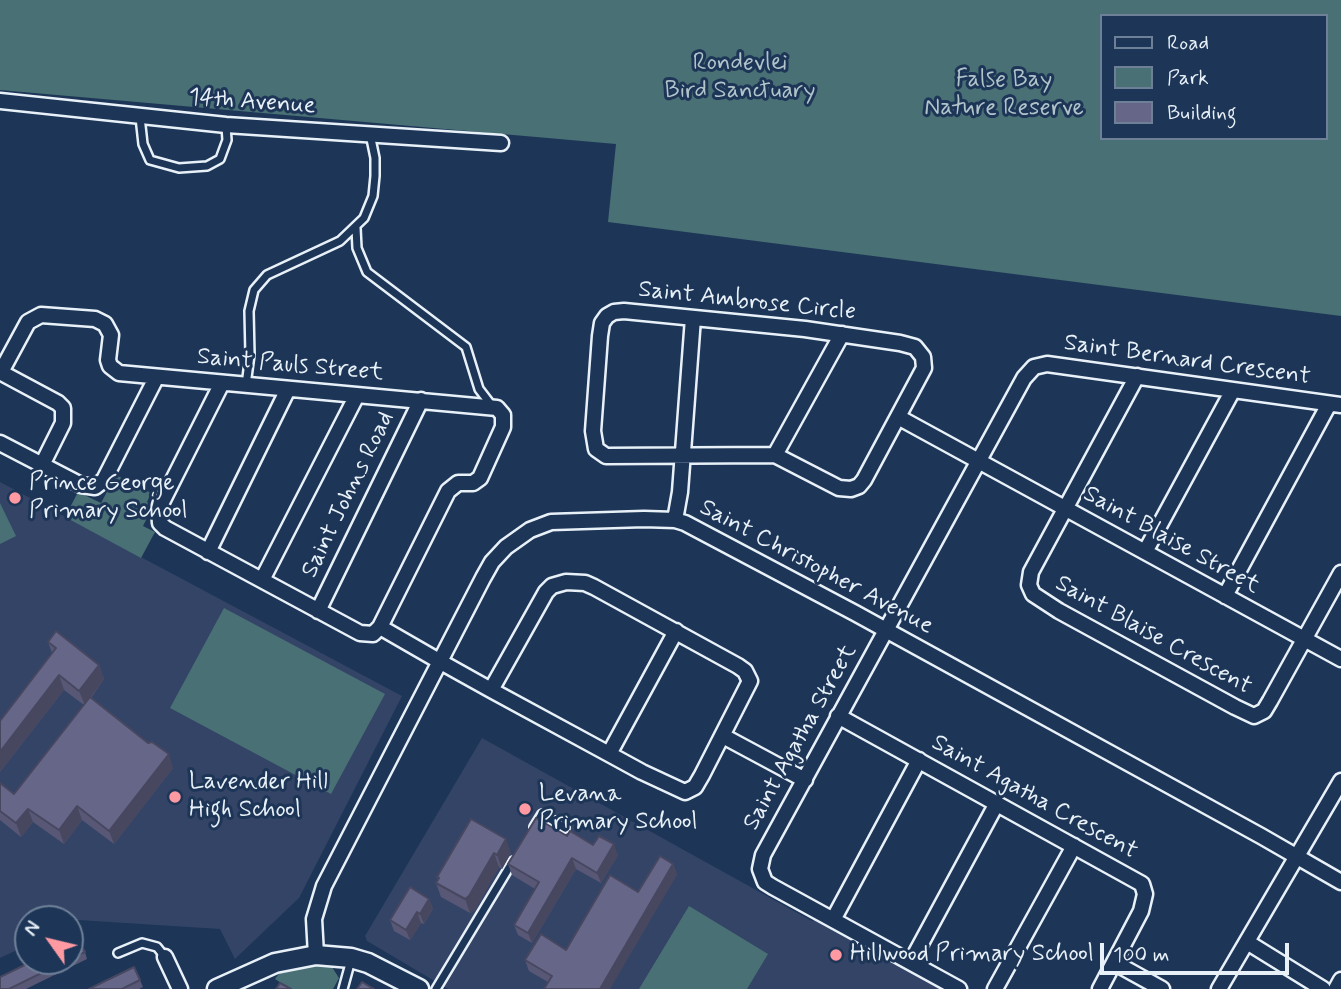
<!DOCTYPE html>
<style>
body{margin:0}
#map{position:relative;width:1341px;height:989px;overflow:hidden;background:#1d3557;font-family:Mynerve,sans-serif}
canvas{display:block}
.legend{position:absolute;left:1100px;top:14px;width:228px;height:126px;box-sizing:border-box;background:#1d3557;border:2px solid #6e8097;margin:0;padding:9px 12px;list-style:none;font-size:21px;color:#e8f1f8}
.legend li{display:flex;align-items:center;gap:14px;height:35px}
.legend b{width:35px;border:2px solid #6e8097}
.north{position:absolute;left:14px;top:905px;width:70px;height:70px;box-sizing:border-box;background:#1d3557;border:2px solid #6e8097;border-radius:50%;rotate:304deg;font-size:19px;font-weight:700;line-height:28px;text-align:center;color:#e8f1f8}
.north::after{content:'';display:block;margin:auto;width:24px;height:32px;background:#ff9aa2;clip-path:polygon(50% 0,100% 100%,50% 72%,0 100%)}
.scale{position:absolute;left:1100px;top:943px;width:189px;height:32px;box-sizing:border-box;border:4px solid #e8f1f8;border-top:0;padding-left:9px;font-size:21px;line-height:24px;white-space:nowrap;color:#e8f1f8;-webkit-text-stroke:5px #1d3557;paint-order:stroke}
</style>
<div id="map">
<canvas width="1341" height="989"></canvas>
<ul class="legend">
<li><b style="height:9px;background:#1d3557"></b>Road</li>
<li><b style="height:19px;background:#497074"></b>Park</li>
<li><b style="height:19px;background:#666689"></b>Building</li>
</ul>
<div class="north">N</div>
<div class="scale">100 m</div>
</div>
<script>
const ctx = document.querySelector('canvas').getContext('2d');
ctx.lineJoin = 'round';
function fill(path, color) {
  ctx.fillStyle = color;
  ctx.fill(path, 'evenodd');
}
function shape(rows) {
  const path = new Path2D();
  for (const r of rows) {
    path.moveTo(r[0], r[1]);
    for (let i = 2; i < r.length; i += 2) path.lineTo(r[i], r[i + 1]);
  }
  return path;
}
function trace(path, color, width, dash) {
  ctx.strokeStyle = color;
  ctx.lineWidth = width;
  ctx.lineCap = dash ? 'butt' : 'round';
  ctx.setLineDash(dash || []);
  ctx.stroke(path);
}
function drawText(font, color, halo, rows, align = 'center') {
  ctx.font = font + ' Mynerve,sans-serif';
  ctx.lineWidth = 6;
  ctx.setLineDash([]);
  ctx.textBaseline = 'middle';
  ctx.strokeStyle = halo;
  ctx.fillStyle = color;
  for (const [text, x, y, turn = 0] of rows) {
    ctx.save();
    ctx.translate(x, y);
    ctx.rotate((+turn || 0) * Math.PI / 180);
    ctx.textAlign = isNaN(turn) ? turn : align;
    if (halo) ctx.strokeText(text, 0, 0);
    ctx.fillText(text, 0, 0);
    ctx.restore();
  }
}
const built = shape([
 [0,482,402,696,299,898,235,959,220,929,78,920,70,924,70,919,28,919,28,945,0,958],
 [482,738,812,921,814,920,940,989,448,989,367,941,365,936]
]);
const green = shape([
 [0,0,1341,0,1341,316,608,222,616,144,0,90],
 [1101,16,1325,16,1325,138,1101,138],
 [116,475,151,493,147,502,153,506,143,526,155,532,141,558,65,517,78,492,101,503],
 [0,503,16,536,0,544],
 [224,608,385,694,331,794,170,708],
 [689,906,768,954,747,989,639,989],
 [321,965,332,967,339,978,333,989,291,989,275,979,281,971]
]);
const service = shape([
 [140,117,143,144,150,160,179,168,207,166,220,159,227,140,226,126],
 [356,228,357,248,367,272,466,347,479,389,492,406],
 [246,385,250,355,249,311,254,290,267,275,340,241,364,218,373,196,375,176,375,158,370,134],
 [534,827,542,814,565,828],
 [118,953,142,943,157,947,165,957],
 [343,989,351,960],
 [436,989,513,861]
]);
const minor = shape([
 [0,101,226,125,501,143],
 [624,311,805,329,900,343,915,347,923,357,924,368,864,480,859,486,851,489,839,488,775,455,606,456,596,449,593,431,600,336,602,323,607,316,614,312,624,311],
 [0,372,58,403,63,408,63,423,42,465],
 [1,372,28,322,41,315,95,319,105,324,111,335,108,360,110,366,119,373,497,408,503,415,503,427,480,478,473,483,458,483,448,491,380,627,373,634,360,633,165,528,160,523,159,508,222,383],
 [1137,376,1031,572,1029,585,1033,594,1059,611,1235,707,1254,716,1264,711,1270,701,1341,573],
 [898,417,1341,659],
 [0,443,81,485,95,487,104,480,156,378],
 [775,455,842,334],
 [675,520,680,492,693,318],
 [208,552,288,389],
 [1145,552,1233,390],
 [262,580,357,395],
 [1225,596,1329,404],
 [318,611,421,400],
 [380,627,439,661,491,690,609,754,642,772,685,792,695,787,702,775,750,681,745,671,738,666,594,587,585,583,566,582,552,586,546,592,491,690],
 [838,716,1142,884,1145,894,1141,911,1100,989],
 [723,736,805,780],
 [609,754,676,631],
 [833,920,919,760],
 [1247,942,1323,989],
 [316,955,314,919,324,886,483,578,492,562,506,547,530,530,551,522,644,519,675,520,685,523,855,613,1261,836,1341,882],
 [165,957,180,989],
 [911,962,997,803],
 [1115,963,1162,989],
 [959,989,773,887,765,882,760,869,763,855,1024,378,1034,367,1047,364,1341,405],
 [995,989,1074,846],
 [1219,989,1341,781],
 [1336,989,1341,980]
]);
const tertiary = shape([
 [217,989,275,963,316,955,351,958,368,963,419,989]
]);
const wall = shape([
 [48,642,99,665,104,679,91,698,173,768,114,844,82,820,64,844,33,822,21,837,0,820,0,783,14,794,84,705,64,690,0,772,0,721,52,653],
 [471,819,511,853,502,869,499,867,475,910,470,913,441,897,436,883,438,879,437,877],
 [567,836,593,845,618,855,601,883,576,869,532,943,518,935,514,925,535,889,512,875,508,864],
 [673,864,677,875,548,982,529,971,525,960,566,950],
 [429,899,433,909,424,924,421,923,410,940,394,931,390,920],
 [70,943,85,952,87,959,26,989,0,989,33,961,70,961],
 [140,980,143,987,139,989,89,989]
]);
const shadedWall = shape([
 [99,665,104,679,85,705,79,691],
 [59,675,64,690,0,772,0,752],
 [169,754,173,768,114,844,109,831],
 [77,806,82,820,64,844,59,830],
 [28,809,33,822,21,837,16,823],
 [506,839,511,853,502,869,497,855],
 [614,844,618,855,601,883,597,873],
 [494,853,499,867,475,910,470,913,465,899],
 [572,858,576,869,532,943,528,933],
 [673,864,677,875,610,989,600,989],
 [429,899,433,909,424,924,420,914],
 [417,912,421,923,410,940,406,930]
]);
const building = shape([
 [56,631,99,665,79,691,59,675,0,752,0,721,56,648,48,642,56,631],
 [90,697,148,743,152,742,169,754,109,831,77,806,59,830,28,809,16,823,0,811,0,783,14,794,90,697],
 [536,818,567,836,570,831,593,845,599,836,614,844,597,873,572,858,528,933,514,925,539,882,508,864,536,818],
 [471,819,506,839,497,855,494,853,469,896,465,899,436,883,439,878,437,877,471,819],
 [660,856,673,864,600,989,544,989,552,976,525,960,541,934,566,950,610,875,638,892,660,856],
 [410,887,429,899,420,914,417,912,406,930,390,920,410,887],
 [78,939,85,952,70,959,70,943,78,939],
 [33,961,66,961,9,989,0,989,0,977,33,961],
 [134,967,140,980,122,989,89,989,134,967],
 [362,982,374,989,357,989,362,982],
 [280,983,291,989,276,989,280,983]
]);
const markers = [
 [15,498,7,"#ff9aa2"],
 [175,797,7,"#ff9aa2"],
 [525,809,7,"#ff9aa2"],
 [836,955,7,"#ff9aa2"]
];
const parkNames = [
 ["Rondevlei",740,64],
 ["Bird Sanctuary",740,92],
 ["False Bay",1004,81],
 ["Nature Reserve",1004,109]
];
const streetNames = [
 ["14th Avenue",252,103,4],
 ["Saint Ambrose Circle",747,302,6],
 ["Saint Bernard Crescent",1187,361,8],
 ["Saint Pauls Street",290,366,5],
 ["Saint Johns Road",349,495,-64],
 ["Saint Blaise Street",1171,541,29],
 ["Saint Christopher Avenue",816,568,28],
 ["Saint Blaise Crescent",1153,636,29],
 ["Saint Agatha Street",801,738,-61],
 ["Saint Agatha Crescent",1034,798,29]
];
const poiNames = [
 ["Prince George",29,484],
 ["Primary School",29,512],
 ["Lavender Hill",189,783],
 ["High School",189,811],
 ["Levana",539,795],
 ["Primary School",539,823],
 ["Hillwood Primary School",850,955]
];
fill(built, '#346');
fill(green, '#497074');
trace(service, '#e8f1f8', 12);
trace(minor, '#e8f1f8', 19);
trace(tertiary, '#e8f1f8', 23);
trace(service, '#1d3557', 7);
trace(minor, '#1d3557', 14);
trace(tertiary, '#1d3557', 18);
fill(wall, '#585876');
fill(shadedWall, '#474760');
fill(building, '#666689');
trace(building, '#474760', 2);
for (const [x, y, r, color] of markers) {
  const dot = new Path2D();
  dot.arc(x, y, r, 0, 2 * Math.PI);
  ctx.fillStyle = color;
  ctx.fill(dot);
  trace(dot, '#1d3557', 2.5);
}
drawText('24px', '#b0c4ca', '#1d3557', parkNames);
drawText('24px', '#e8f1f8', '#1d3557', streetNames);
drawText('24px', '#e8f1f8', '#1d3557', poiNames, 'left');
</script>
